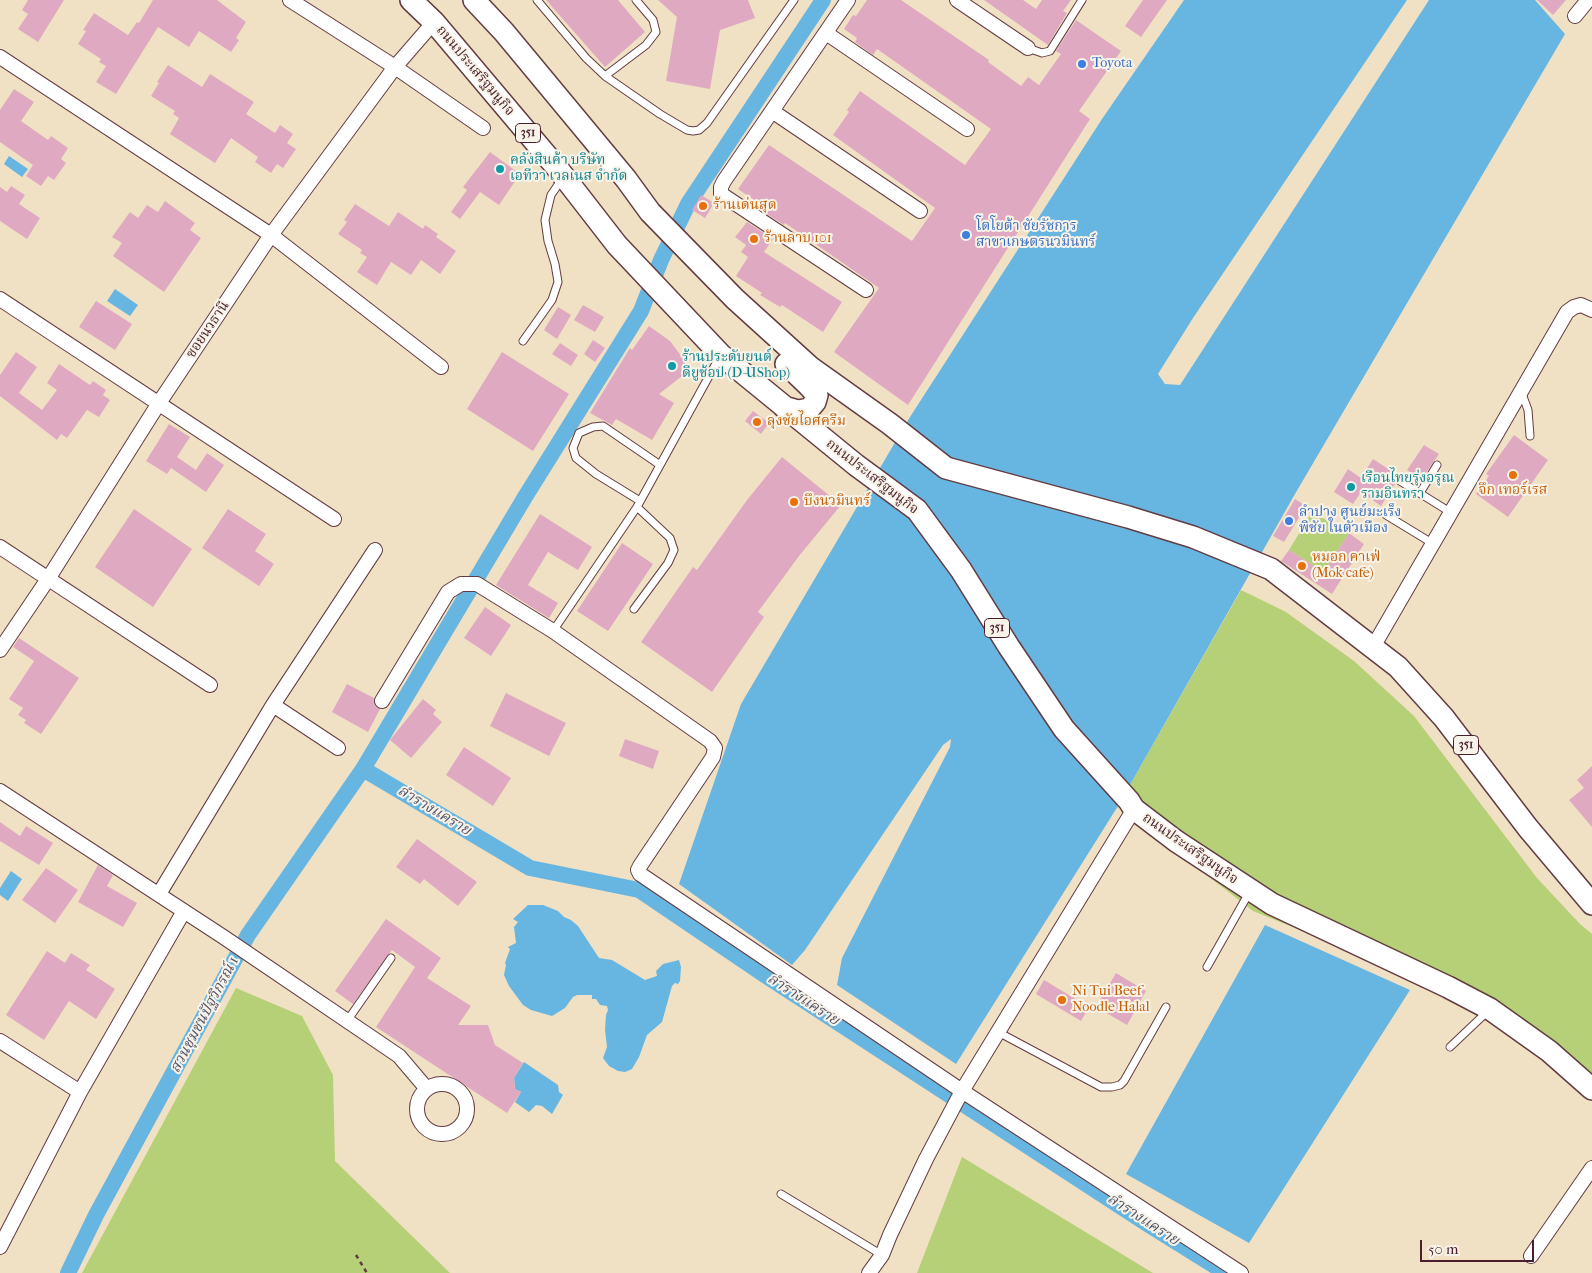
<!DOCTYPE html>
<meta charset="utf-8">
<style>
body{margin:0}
#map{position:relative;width:1592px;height:1273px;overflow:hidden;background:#f1e1c4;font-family:"IM FELL French Canon",serif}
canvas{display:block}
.scale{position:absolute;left:1420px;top:1240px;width:114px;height:22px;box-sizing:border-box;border:2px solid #4a1f2b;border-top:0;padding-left:6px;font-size:15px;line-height:18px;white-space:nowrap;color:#4a1f2b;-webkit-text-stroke:4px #f7f3e8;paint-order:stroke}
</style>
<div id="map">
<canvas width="1592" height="1273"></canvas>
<div class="scale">50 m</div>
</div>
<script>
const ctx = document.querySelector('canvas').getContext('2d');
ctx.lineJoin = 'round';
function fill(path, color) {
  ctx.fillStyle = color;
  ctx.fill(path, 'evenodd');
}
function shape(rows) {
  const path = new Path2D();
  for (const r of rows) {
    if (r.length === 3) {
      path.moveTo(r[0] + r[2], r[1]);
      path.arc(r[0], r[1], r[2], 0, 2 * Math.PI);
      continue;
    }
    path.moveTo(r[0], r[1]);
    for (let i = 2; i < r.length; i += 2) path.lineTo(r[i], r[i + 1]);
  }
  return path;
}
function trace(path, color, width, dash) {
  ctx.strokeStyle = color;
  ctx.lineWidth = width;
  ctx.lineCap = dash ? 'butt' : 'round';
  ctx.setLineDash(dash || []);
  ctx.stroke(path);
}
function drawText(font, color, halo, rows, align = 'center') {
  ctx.font = font + ' "IM FELL French Canon","Noto Serif Thai",serif';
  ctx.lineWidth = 4;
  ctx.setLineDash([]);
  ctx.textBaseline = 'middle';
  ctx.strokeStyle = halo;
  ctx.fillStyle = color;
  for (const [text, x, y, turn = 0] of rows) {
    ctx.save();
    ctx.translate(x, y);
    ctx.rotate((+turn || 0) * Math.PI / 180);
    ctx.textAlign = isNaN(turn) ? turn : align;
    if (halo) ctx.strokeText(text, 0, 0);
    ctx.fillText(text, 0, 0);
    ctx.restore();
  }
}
const green = shape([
 [1312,512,1349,533,1324,572,1289,550],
 [1241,590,1286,612,1354,661,1414,716,1537,878,1580,924,1592,934,1592,1084,1508,1014,1253,911,1118,806],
 [236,988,302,1016,333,1075,335,1161,450,1273,82,1273],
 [962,1157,1153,1273,917,1273]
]);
const water = shape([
 [1184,0,1407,0,1193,318,1158,374,1165,384,1180,385,1429,0,1535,0,1565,34,1295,494,1118,806,956,1064,837,985,842,958,950,747,951,739,943,745,805,950,792,965,679,884,741,704,910,417,1102,119],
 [9,156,28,169,22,177,4,164],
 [115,289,138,305,130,316,107,301],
 [11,871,22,879,8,901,0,895,0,888],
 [528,905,543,905,558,911,564,917,571,920,578,926,599,958,612,960,645,980,657,976,656,971,663,964,679,960,681,967,680,981,678,984,675,983,672,986,662,1022,647,1035,639,1057,632,1069,625,1072,618,1071,609,1066,603,1058,607,1047,605,1030,606,1015,608,1010,607,1006,600,1005,596,999,592,999,592,995,577,995,573,997,565,1008,552,1016,531,1010,523,1005,509,986,504,975,506,965,505,963,510,949,508,947,516,943,514,927,518,922,513,919],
 [1265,925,1410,990,1249,1243,1126,1174],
 [524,1062,558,1085,559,1092,563,1095,552,1114,542,1106,536,1105,529,1112,515,1102,521,1092,515,1089,514,1078]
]);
const canal = shape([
 [363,769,530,868,639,890,766,976,1149,1225,1226,1273],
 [68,1273,96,1215,248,935,363,769,525,497,641,311,661,260,688,204,823,0]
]);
const building = shape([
 [28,0,64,0,38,42,18,29,28,14,22,10],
 [153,0,217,0,246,22,236,38,239,40,231,52,199,31,189,47,158,27,116,94,96,82,106,66,99,62,101,59,78,44,86,31,83,30,94,13,128,35,137,22,139,23],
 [546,0,618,0,645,32,605,67],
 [658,0,748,0,755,18,720,30,710,89,666,81,677,17],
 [867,0,901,0,989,60,988,62,1021,86,1028,77,1039,85,1061,54,1056,51,1076,20,1121,51,1079,111,1090,119,908,405,834,352,879,288,785,223,784,225,757,208,760,204,738,189,769,145,912,241,935,208,833,135,849,112,847,110,860,91,965,165,991,129,877,49,873,55,855,42,857,38,844,29,853,15,856,16],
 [984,0,1023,0,1036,9,1042,0,1071,0,1063,11,1067,13,1048,45],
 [1143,0,1167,0,1141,37,1125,26],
 [1537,0,1566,0,1553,15],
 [168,65,202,87,210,74,254,102,246,114,275,133,280,125,293,134,287,143,296,149,283,168,277,164,271,173,255,162,258,157,231,138,215,163,170,134,179,118,173,114,175,111,151,96,159,83,157,82],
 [14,89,34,102,21,121,48,140,51,136,68,148,61,159,66,163,54,180,48,176,41,186,26,176,33,165,0,142,0,110],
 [490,152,520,174,499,205,480,192,460,219,451,212,467,190,463,187],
 [11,186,25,195,19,204,40,218,27,239,0,221,0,187,7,192],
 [701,195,714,203,705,218,692,210],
 [165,201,195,223,190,230,201,238,164,292,113,256,122,243,112,237,130,212,138,218,147,205,158,212],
 [355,204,389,226,398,212,423,229,425,225,438,234,436,237,456,251,440,274,421,260,411,275,391,262,377,285,357,272,367,257,360,253,362,250,338,234,347,222,344,220],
 [747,222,773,239,764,252,842,302,823,332,782,305,780,307,760,295,762,293,736,276,748,257,741,252,746,245,735,237],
 [96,301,132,324,115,350,79,327],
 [583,305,604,317,595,332,574,320],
 [558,307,571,315,557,339,544,330],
 [649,326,670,341,691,369,659,394,674,403,652,440,616,419,612,425,590,413,630,348,632,350],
 [593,340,605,348,595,362,584,354],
 [560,343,578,355,571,366,552,354],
 [16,352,37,367,19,393,42,410,57,390,47,383,59,364,90,385,93,381,106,390,103,395,110,400,99,417,87,410,67,438,61,434,57,440,0,396,0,375],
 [502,352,569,394,533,451,467,409],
 [753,411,769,423,761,434,745,421],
 [169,424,190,437,177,457,196,470,207,453,224,465,206,492,171,468,167,474,146,461],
 [1514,435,1548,460,1508,517,1476,494,1489,476,1486,474],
 [1424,445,1439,454,1421,480,1407,470],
 [782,457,841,505,799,556,758,612,764,617,712,692,641,642,693,567,697,570,747,500],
 [1373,459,1399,476,1395,479,1395,484,1381,506,1361,492,1353,504,1334,492,1348,469,1361,478],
 [1295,499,1306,506,1284,542,1273,536],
 [134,509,192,549,153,607,95,567],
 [228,509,266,534,255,551,274,564,259,586,202,548],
 [540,514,592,547,578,570,548,552,528,585,558,603,549,618,496,585],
 [1349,533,1364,544,1332,594,1281,561,1289,550,1324,572],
 [622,543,653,564,608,631,577,611],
 [485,607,511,625,491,656,464,638],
 [19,638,79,678,41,734,24,723,26,720,18,715,23,708,9,699,34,661,13,647],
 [347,684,374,698,375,706,380,709,368,732,332,712],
 [506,693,566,723,549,756,490,726],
 [423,699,436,710,433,714,442,722,411,758,390,740],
 [625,739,659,751,653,769,619,756],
 [464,747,511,778,493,806,446,775],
 [1592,766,1592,827,1569,800,1584,788,1577,780],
 [0,822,20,836,26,826,53,843,39,865,0,841],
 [417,839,477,882,458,906,424,879,420,884,396,867],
 [98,865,113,875,107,886,137,903,123,927,78,902],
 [46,868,78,890,55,923,22,900],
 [386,919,441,958,427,978,471,1006,458,1025,488,1025,495,1045,523,1063,514,1078,515,1089,521,1092,507,1113,376,1027,415,967,392,950,353,1004,335,991],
 [47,951,65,963,71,953,90,965,86,970,115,989,96,1019,69,1001,44,1040,6,1015],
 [1116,973,1146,991,1127,1025,1096,1007],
 [1044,980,1089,1007,1081,1021,1036,994]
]);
const path = shape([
 [356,1255,367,1273]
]);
const service = shape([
 [537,0,586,58,605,76,660,114,687,130,693,131,699,130,707,123,794,0],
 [1028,48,1042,53,1050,51,1082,0],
 [605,76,646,45,656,32,653,20,636,0],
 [523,341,552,300,558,282,555,264,548,241,545,220,551,195,562,179],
 [1521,391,1528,410,1530,436],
 [1400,481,1450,512],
 [1420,493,1437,465],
 [640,501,596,474,576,458,573,448,579,433,593,427,603,426,660,465],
 [1386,515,1432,543],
 [634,609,668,563,674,550,670,538,637,507],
 [553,631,637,507,719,358],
 [1207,967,1250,891],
 [347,1021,391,958],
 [998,1032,1101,1087,1112,1087,1120,1085,1124,1081,1166,1007],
 [1450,1047,1488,1011],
 [781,1194,882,1255]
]);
const minor = shape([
 [290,0,395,67,483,128],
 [848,0,724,181,721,187,721,194,866,290],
 [957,0,1028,48],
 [1575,16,1588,0],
 [826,33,967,129],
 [0,57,271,235,441,367],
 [772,111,920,211],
 [0,299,334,519],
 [0,547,210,685],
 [1373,647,1567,312,1574,307,1581,305,1592,310],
 [0,650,48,579,159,403,271,235,395,67,434,22],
 [382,701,448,592,461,584,477,584,553,631,710,741,715,748,713,757,640,866,638,870,640,874,962,1091,1241,1273],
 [273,705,338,748],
 [0,791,222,936,399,1056,427,1089],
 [159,894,273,705,375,550],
 [0,1041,80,1092],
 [442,1109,25],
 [0,1247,80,1092,184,911],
 [1531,1256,1592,1168],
 [869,1273,882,1255,890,1235,926,1159,962,1091,1134,809]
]);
const primary = shape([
 [411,0,434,22,558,169,617,245,721,355,856,465,917,510,961,570,1009,647,1064,729,1129,801,1134,809,1176,841,1272,904,1448,987,1490,1009,1549,1051,1592,1089],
 [474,0,504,32,626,179,650,212,735,299,810,367,890,424,946,468,1128,517,1193,537,1271,569,1398,667,1444,718,1528,828,1592,904],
 [784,407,798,411,809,409,815,402,817,395,809,386,786,364]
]);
const markers = [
 [1082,64,5,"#3f7fe0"],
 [500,169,5,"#0f9aa8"],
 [703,206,5,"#e8710a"],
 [966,235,5,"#3f7fe0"],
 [754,239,5,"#e8710a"],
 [672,366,5,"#0f9aa8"],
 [757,422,5,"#e8710a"],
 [1513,475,5,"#e8710a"],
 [1351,487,5,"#0f9aa8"],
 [794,502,5,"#e8710a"],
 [1289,521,5,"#3f7fe0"],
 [1302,566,5,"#e8710a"],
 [1062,1000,5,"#e8710a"]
];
const shields = [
 [528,133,25],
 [997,628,25],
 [1466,745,25]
];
const shieldNames = [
 ["351",528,133],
 ["351",997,628],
 ["351",1466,745]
];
const shopNames = [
 ["Toyota",1092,64],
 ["โตโยต้า ชัยรัชการ",976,227],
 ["สาขาเกษตรนวมินทร์",976,243],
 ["ลำปาง ศูนย์มะเร็ง",1299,513],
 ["พิชัย ในตัวเมือง",1299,529]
];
const streetNames = [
 ["ถนนประเสริฐมนูกิจ",475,71,50],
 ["ซอยนวธานี",208,330,-56],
 ["ถนนประเสริฐมนูกิจ",872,477,38],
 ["ถนนประเสริฐมนูกิจ",1190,849,35]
];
const cultureNames = [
 ["คลังสินค้า บริษัท",510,161],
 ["เอทีวา เวลเนส จำกัด",510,177],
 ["ร้านประดับยนต์",682,358],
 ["ดียูช้อป (D-UShop)",682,374],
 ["เรือนไทยรุ่งอรุณ",1361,479],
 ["รามอินทรา",1361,495]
];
const foodNames = [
 ["ร้านเด่นสุด",713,206],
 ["ร้านลาบ 101",764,239],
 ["ลุงชัยไอศครีม",767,422],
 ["จึก เทอร์เรส",1513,491,"center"],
 ["บึงนวมินทร์",804,502],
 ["หมอก คาเฟ่",1312,558],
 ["(Mok cafe)",1312,574],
 ["Ni Tui Beef",1072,992],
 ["Noodle Halal",1072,1008]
];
const waterNames = [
 ["ลำรางแคราย",434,811,31],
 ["ลำรางแคราย",803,1000,33],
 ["สวนชุมชนปัฐวิกรณ์ 1",205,1015,-62],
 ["ลำรางแคราย",1143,1220,33]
];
fill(green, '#b5d076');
fill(water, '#67b5e1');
trace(canal, '#67b5e1', 16);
fill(building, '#dfaac1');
trace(service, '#633c42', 9);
trace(minor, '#633c42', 16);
trace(primary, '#633c42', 24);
trace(path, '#633c42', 2.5, [4, 4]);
trace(service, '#fff', 7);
trace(minor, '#fff', 14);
trace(primary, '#fff', 21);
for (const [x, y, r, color] of markers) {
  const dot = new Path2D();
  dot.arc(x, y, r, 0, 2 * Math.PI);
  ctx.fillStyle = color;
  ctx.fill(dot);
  trace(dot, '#f7f3e8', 2);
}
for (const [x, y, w] of shields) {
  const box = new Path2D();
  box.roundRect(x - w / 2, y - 9.5, w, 19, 4);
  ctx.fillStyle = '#f7f3e8';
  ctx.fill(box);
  trace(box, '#4a1f2b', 1);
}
drawText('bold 12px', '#4a1f2b', null, shieldNames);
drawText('14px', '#366cbe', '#f7f3e8', shopNames, 'left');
drawText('14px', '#4a1f2b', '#f7f3e8', streetNames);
drawText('14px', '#0d838f', '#f7f3e8', cultureNames, 'left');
drawText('14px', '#c56008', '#f7f3e8', foodNames, 'left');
drawText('italic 15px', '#54546b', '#f7f3e8', waterNames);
</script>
